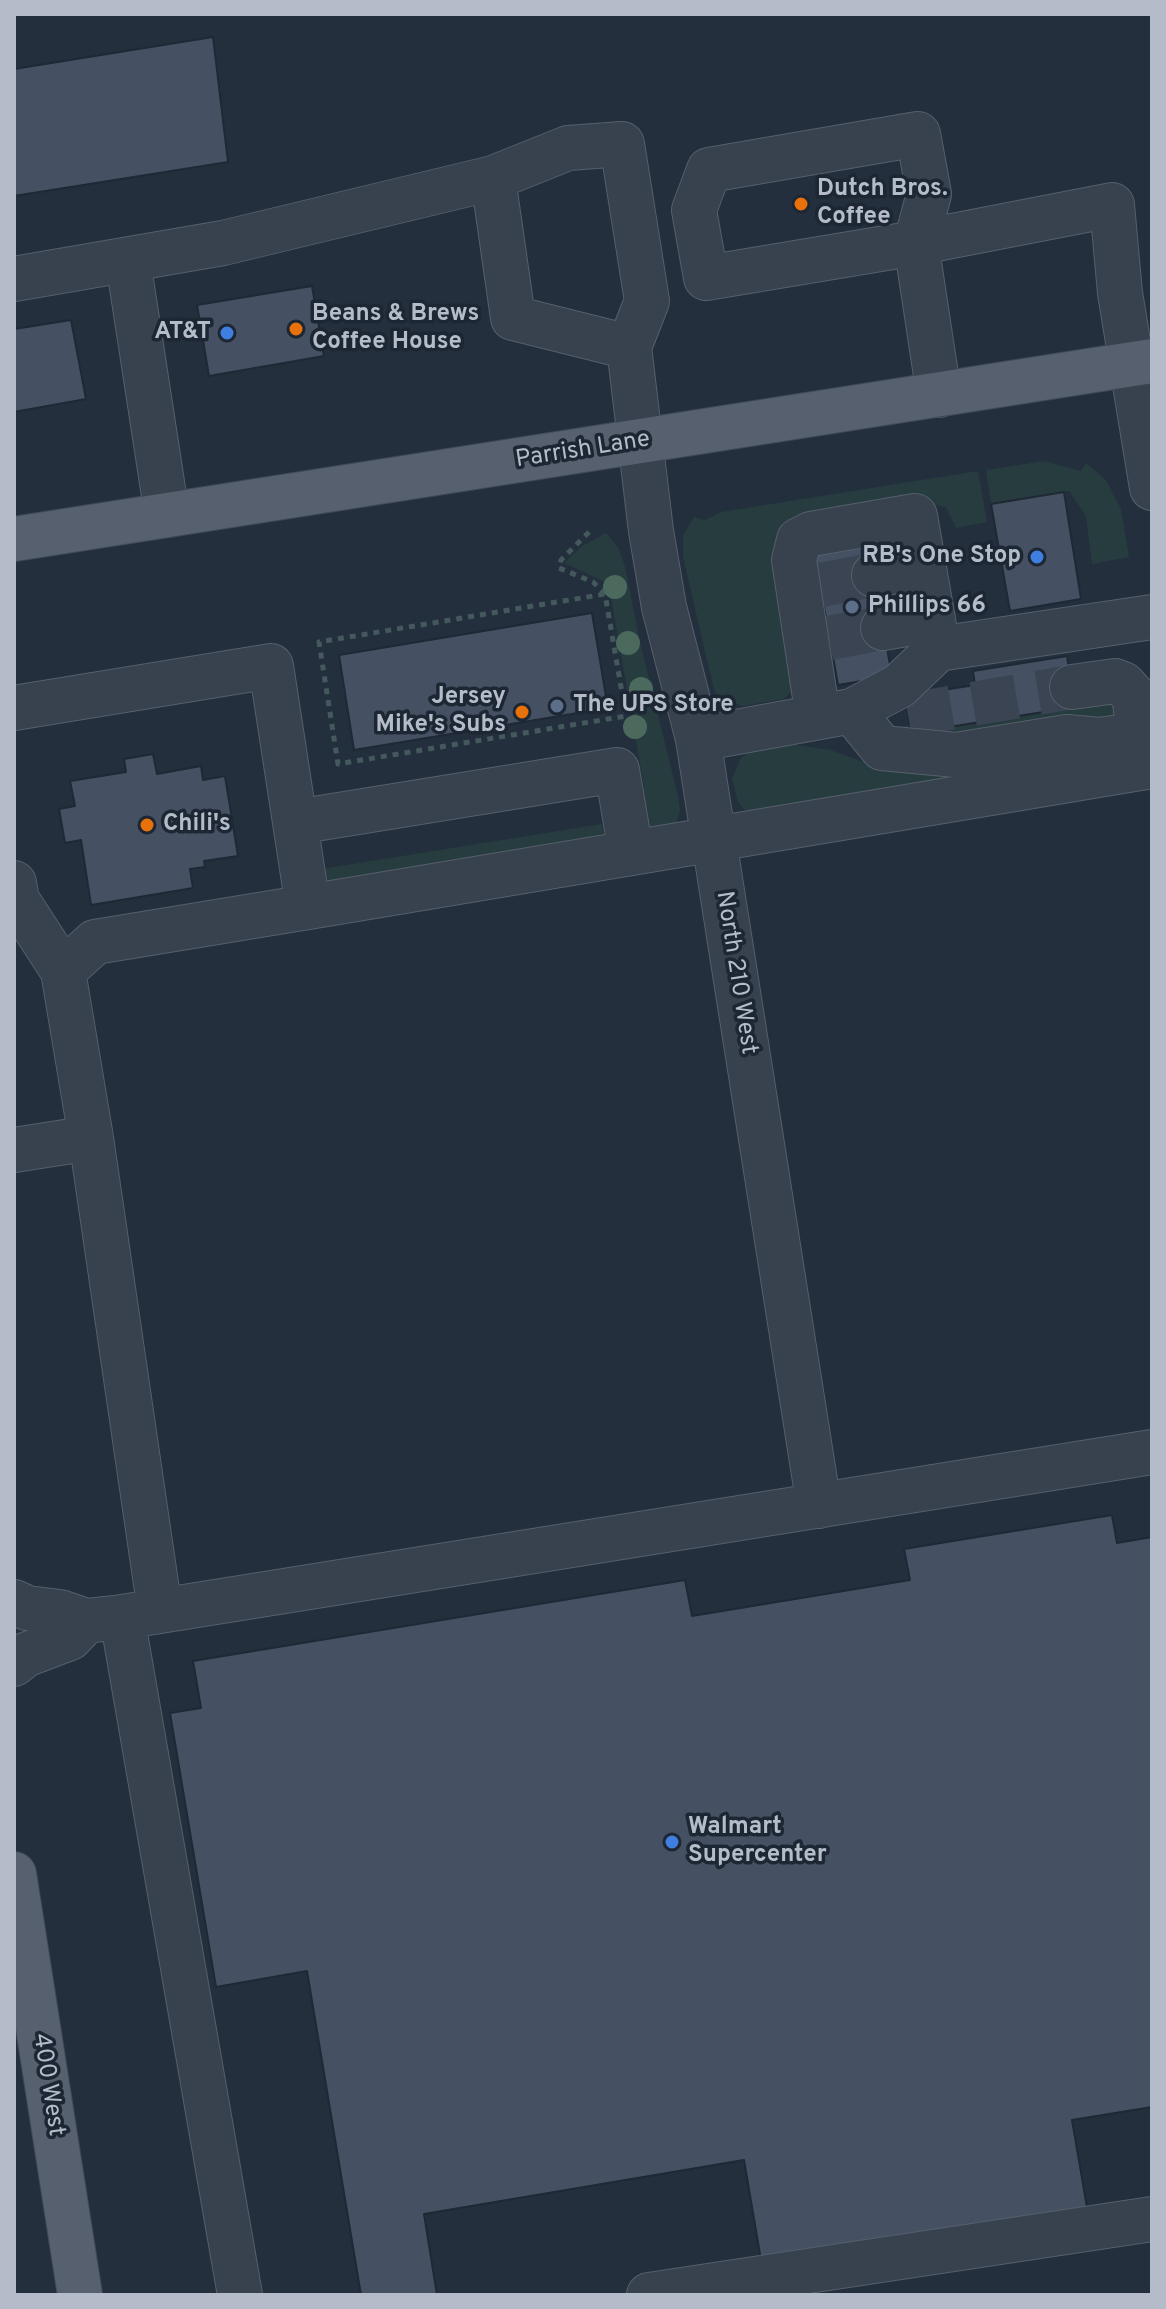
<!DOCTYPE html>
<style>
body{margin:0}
#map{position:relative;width:1166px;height:2309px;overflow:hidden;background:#242f3e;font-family:Overpass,sans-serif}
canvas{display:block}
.frame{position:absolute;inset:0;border:16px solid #b4bcc9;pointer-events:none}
</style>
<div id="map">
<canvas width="1166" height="2309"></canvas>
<div class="frame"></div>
</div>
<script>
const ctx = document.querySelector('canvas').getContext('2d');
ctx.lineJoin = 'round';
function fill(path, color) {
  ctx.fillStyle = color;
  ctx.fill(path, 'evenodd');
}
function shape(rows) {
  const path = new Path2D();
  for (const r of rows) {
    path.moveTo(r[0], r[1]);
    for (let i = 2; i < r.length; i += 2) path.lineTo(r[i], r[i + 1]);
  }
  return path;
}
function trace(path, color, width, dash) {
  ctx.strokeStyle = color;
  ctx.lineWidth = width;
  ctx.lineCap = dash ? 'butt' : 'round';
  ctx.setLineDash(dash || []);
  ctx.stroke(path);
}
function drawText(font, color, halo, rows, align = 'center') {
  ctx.font = font + ' Overpass,sans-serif';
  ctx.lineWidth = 7;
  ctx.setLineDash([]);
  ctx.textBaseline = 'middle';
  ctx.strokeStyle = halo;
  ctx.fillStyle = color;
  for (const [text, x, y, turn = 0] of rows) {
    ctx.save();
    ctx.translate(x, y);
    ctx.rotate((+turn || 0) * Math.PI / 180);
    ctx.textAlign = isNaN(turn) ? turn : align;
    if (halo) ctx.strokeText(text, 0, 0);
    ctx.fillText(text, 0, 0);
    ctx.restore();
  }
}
const green = shape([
 [1044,461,1081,471,1086,463,1106,480,1121,509,1129,557,1092,564,1086,516,1069,491,991,504,986,470],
 [978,471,987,522,956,528,946,507,919,503,806,524,791,692,784,699,743,706,720,699,714,690,683,557,683,535,694,517,705,520,721,512],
 [606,533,618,547,625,566,639,638,678,796,680,811,676,823,649,833,641,789,644,787,611,597,603,581,564,563,582,546],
 [1105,697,1117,699,1122,705,1123,714,1115,725,1076,718,933,738,894,734,891,729,910,725,912,733,1074,707,1074,702],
 [1152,743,1152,753,746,812,738,802,732,779,740,759,751,750,788,744,831,750,882,769],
 [602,824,604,835,330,883,321,869]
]);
const building = shape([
 [213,37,228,162,14,196,14,69,213,37],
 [312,286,324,356,209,376,197,305,312,286],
 [71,320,86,399,14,412,14,329,71,320],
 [1064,492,1081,599,1010,611,991,504,1064,492],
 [867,536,892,676,838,685,813,545,867,536],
 [592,613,608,708,354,750,339,655,592,613],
 [1067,656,1075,707,911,733,905,696,975,685,973,671,1067,656],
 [153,754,157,774,201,766,203,780,225,776,238,856,204,861,205,867,190,869,193,888,91,905,81,840,65,843,59,809,75,806,70,781,126,772,124,759,153,754],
 [1112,1515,1117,1543,1152,1537,1152,2107,1072,2120,1089,2219,763,2272,744,2160,424,2214,437,2295,361,2295,307,1971,216,1987,170,1713,201,1708,193,1661,685,1580,692,1616,910,1580,904,1549,1112,1515]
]);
const minorTunnel = shape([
 [820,585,874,575],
 [829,638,883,628],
 [908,715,1072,687]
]);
const path = shape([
 [589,532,561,560,559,568,593,582,605,594,626,716,338,764,319,642,605,594]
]);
const minor = shape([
 [493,178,568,148,622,144,647,301,629,347],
 [128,261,167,515],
 [14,279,223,243,493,178,513,318,629,347,651,531,664,607,698,739,819,1506],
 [939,395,916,243,929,194,918,134,709,170,694,210,706,278,916,243,1112,205,1120,293,1152,488],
 [874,575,924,566],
 [883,628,933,619],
 [14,708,271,666,308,907,1152,766],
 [852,711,882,748,956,755,1067,737,1100,740,1120,737,1132,732,1138,724,1134,696,1123,684,1115,681,1072,687],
 [818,717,794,560,799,540,811,534,915,516,938,649],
 [698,739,852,711,899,686,938,649,1152,617],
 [296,822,617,770,631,853],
 [14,883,17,900,63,971,91,1138,14,1150],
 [63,971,95,942,308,907],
 [91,1138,160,1611],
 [14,1602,27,1608,60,1612,86,1621,122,1617,1152,1452],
 [122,1617,240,2295],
 [14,1664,25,1655,70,1638,86,1621],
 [649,2295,1152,2219]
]);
const major = shape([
 [14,539,1152,361],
 [14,1874,80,2295]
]);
const trees = [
 [615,587],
 [628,643],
 [641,689],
 [635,727]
];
const markers = [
 [801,204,8,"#e8710a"],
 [296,329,8,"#e8710a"],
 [227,333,8,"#3f7fe0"],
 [1037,557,8,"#3f7fe0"],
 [852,607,8,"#5c6f8a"],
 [557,706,8,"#5c6f8a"],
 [522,712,8,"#e8710a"],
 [147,825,8,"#e8710a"],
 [672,1842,8,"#3f7fe0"]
];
const poiNames = [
 ["Dutch Bros.",817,190],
 ["Coffee",817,218],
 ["Beans & Brews",312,315],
 ["Coffee House",312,343],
 ["AT&T",211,333,"right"],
 ["RB's One Stop",1021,557,"right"],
 ["Phillips 66",868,607],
 ["Jersey",506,698,"right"],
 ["Mike's Subs",506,726,"right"],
 ["The UPS Store",573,706],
 ["Chili's",163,825],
 ["Walmart",688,1828],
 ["Supercenter",688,1856]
];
const streetNames = [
 ["Parrish Lane",583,451,-9],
 ["North 210 West",735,973,81],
 ["400 West",47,2085,81]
];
fill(green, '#263c3f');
fill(building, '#455162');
trace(building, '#1f2835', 2);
trace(minorTunnel, '#3a4453', 44, [44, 22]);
trace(minor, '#565f6c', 46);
trace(major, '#414a57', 46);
trace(path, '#44595c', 5, [6, 6]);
trace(minor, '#38414e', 44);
trace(major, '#56606e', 44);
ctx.fillStyle = '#4b6a5d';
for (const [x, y] of trees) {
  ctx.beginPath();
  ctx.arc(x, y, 12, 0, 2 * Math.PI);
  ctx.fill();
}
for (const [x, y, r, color] of markers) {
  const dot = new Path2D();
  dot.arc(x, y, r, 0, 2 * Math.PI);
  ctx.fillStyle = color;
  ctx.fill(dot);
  trace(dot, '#1d2633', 3);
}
drawText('bold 24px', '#b4bcc9', '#1d2633', poiNames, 'left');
drawText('24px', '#b4bcc9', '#1d2633', streetNames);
</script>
